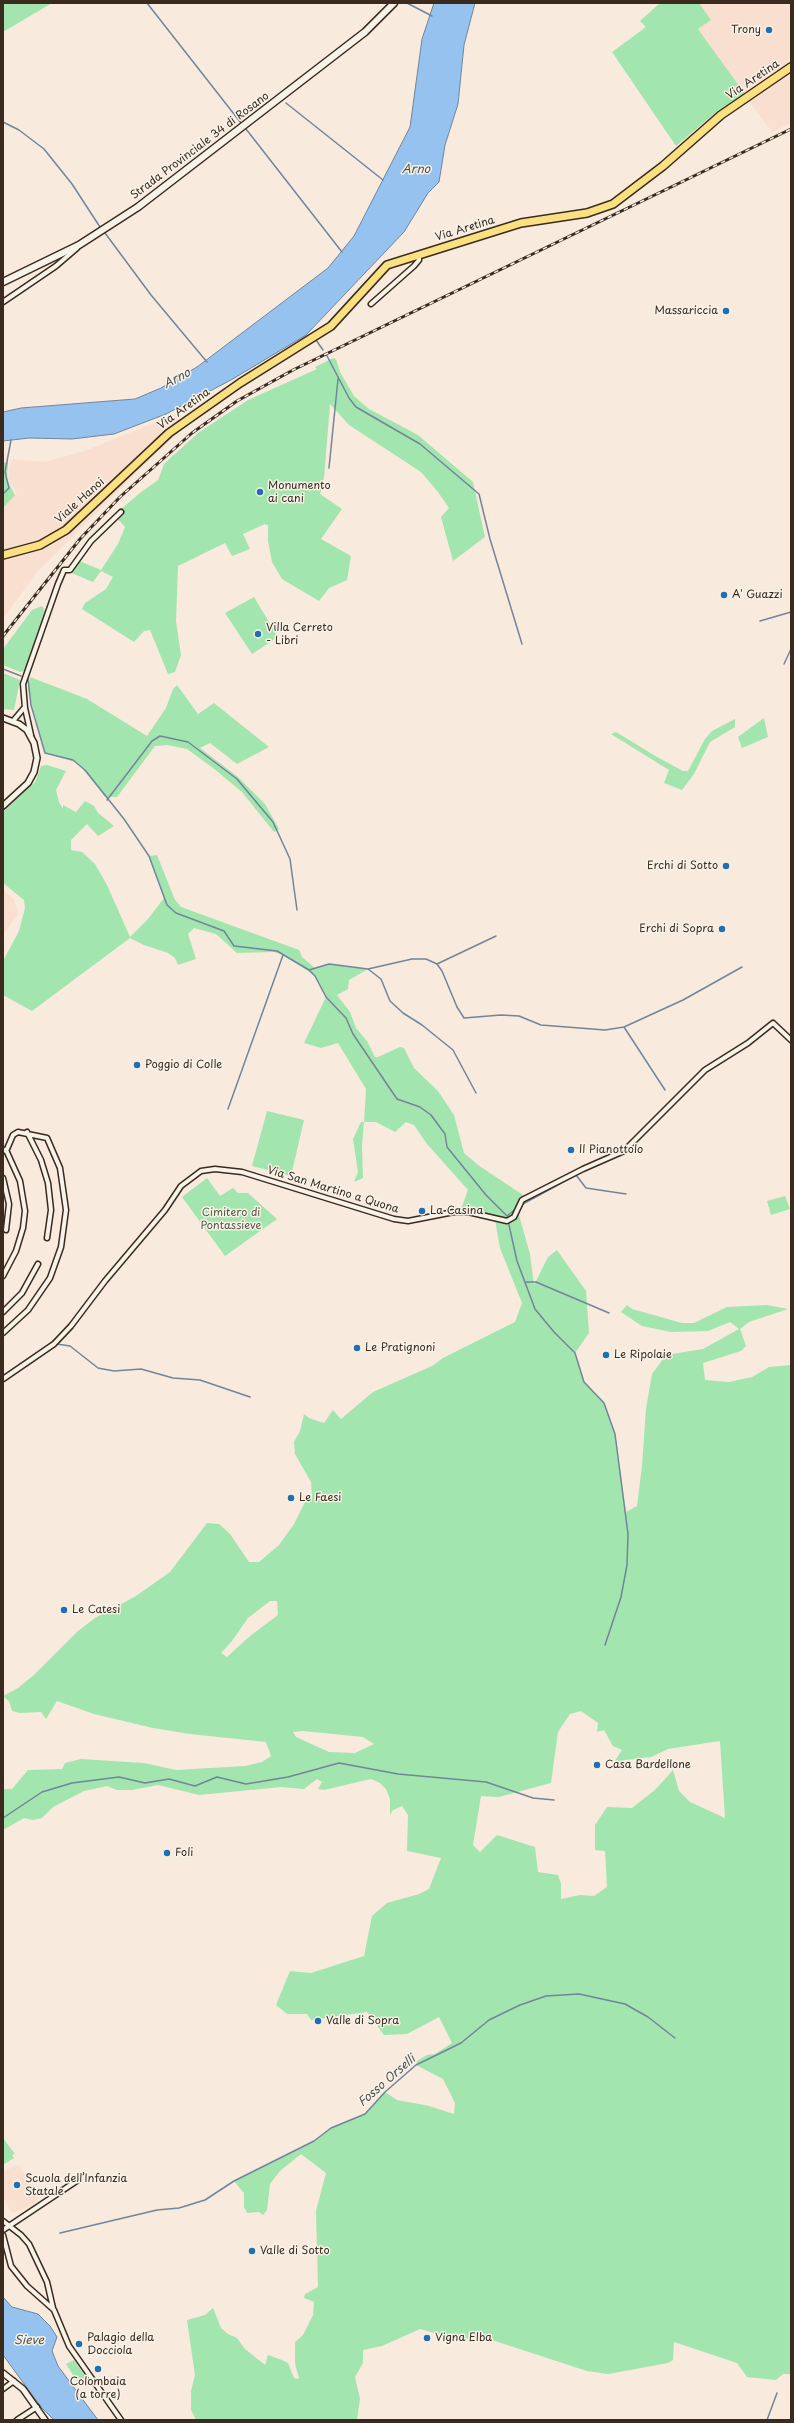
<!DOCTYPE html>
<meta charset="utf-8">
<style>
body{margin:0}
#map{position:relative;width:794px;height:2423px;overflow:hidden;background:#f8eadd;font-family:"Playpen Sans",sans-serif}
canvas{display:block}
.frame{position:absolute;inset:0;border:4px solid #3b2a1e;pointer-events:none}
</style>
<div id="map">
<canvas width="794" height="2423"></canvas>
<div class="frame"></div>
</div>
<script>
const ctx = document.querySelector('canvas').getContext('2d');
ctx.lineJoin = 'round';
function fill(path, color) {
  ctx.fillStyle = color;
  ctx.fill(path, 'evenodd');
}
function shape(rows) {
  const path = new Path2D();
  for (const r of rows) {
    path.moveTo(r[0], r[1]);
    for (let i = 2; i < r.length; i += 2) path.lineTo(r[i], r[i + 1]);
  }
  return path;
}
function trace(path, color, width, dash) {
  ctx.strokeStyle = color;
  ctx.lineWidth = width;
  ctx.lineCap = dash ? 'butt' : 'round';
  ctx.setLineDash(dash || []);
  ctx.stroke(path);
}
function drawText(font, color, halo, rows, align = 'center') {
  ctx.font = font + ' "Playpen Sans",sans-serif';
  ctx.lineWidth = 3;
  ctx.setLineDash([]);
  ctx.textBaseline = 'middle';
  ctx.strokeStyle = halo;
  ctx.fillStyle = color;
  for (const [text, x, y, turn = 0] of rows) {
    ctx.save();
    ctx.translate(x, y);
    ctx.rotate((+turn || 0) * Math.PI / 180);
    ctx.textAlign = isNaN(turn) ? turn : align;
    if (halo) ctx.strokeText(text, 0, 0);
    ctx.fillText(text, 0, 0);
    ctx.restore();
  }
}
const built = shape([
 [699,3,791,3,791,62,745,94,698,29,710,20],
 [791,70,791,123,772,132,748,100],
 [176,414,183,428,142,467,36,573,3,619,3,508,17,493,8,479,11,459,44,462,85,451],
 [3,890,14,899,18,914,3,935],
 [18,2164,39,2197,33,2205,12,2213,3,2197,3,2172]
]);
const green = shape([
 [3,3,52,3,3,32],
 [660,3,699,3,711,20,698,29,745,94,715,113,676,146,612,52,646,27,640,21],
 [333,358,336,359,340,372,354,396,369,409,418,435,473,482,485,537,453,561,441,517,449,508,438,492,421,472,349,425,330,404,324,478,320,494,342,509,321,539,351,556,347,580,329,588,319,601,282,579,272,562,268,541,268,525,265,524,243,534,250,549,232,556,225,543,178,566,176,621,181,655,175,672,168,674,150,630,144,631,134,642,82,609,85,603,106,589,113,577,101,571,93,582,69,572,77,560,101,570,118,544,125,527,114,515,140,493,158,480,164,464,198,433,248,400,317,369,315,367],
 [8,462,7,480,15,495,3,508,3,463],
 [254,597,278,637,252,654,225,613],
 [42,606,45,611,24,671,20,672,3,665,3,649,32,610],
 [3,673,20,680,14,710,3,709],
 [30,677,87,699,147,736,166,708,173,689,177,685,198,714,214,703,269,747,237,764,210,743,200,748,238,777,265,804,279,829,274,832,242,792,213,768,187,749,167,745,155,746,117,797,105,797,78,763,45,753,28,690],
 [764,718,768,737,742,748,738,737],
 [735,719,735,727,710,742,694,774,682,790,664,783,669,770,611,734,616,732,657,757,683,771,688,771,705,739,712,731],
 [47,765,66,771,56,790,59,802,63,809,63,805,76,812,85,801,94,806,98,813,114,826,98,836,87,824,71,840,71,850,82,852,95,864,107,885,130,937,148,919,164,898,149,856,157,855,175,900,181,907,299,950,302,957,315,968,329,964,368,969,349,980,348,989,337,995,350,1012,356,1028,367,1041,375,1057,378,1057,400,1047,404,1048,414,1068,438,1091,454,1115,464,1153,478,1165,526,1197,517,1208,530,1254,534,1285,548,1257,557,1250,586,1291,589,1333,575,1353,584,1382,604,1403,615,1434,626,1512,637,1506,642,1466,646,1409,652,1374,666,1355,703,1349,739,1329,730,1322,708,1331,671,1332,642,1326,621,1312,627,1305,632,1309,682,1323,694,1323,727,1307,767,1305,788,1309,749,1322,740,1329,746,1346,741,1351,703,1363,705,1380,729,1382,752,1377,769,1367,791,1365,791,2374,783,2374,776,2380,747,2377,737,2363,674,2342,673,2360,668,2363,608,2374,587,2371,495,2341,449,2337,420,2329,382,2346,363,2350,363,2363,355,2377,360,2399,357,2420,196,2420,191,2410,191,2391,195,2375,187,2320,205,2315,213,2308,221,2328,228,2334,237,2338,245,2349,265,2365,268,2355,282,2360,288,2363,294,2378,299,2379,295,2363,295,2342,303,2335,313,2315,314,2302,304,2298,305,2294,318,2287,316,2211,326,2173,301,2154,280,2171,270,2184,267,2210,263,2215,259,2212,247,2213,244,2207,244,2193,234,2181,314,2141,331,2128,365,2114,385,2092,397,2100,429,2106,454,2114,455,2103,443,2079,416,2065,417,2061,427,2055,435,2054,452,2043,439,2017,407,2034,384,2035,367,2012,311,2020,307,2014,287,2014,276,2005,290,1971,311,1973,364,1956,372,1916,387,1903,419,1894,429,1889,441,1858,407,1851,408,1815,402,1806,393,1810,390,1815,390,1799,386,1789,380,1783,371,1779,324,1790,318,1789,322,1782,317,1779,304,1789,281,1787,199,1795,158,1785,132,1790,117,1790,107,1786,84,1791,53,1807,42,1818,33,1820,24,1818,3,1830,3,1789,12,1789,28,1770,62,1769,65,1763,81,1759,144,1763,176,1770,245,1766,262,1762,271,1756,266,1742,190,1734,153,1728,94,1714,57,1701,46,1719,41,1712,20,1713,12,1711,9,1701,3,1696,18,1688,34,1675,78,1631,95,1618,136,1596,170,1572,207,1523,219,1524,230,1534,249,1562,259,1562,279,1545,294,1524,305,1502,312,1497,311,1482,295,1454,294,1442,300,1431,304,1414,309,1418,324,1423,333,1410,341,1419,373,1392,432,1366,443,1358,515,1322,522,1303,500,1248,495,1220,460,1212,468,1190,427,1144,414,1125,406,1122,395,1132,376,1122,364,1122,362,1146,363,1178,354,1182,358,1172,353,1139,361,1122,364,1122,366,1089,338,1043,321,1048,304,1043,326,997,315,976,284,955,274,952,237,953,216,934,194,928,188,934,196,959,178,965,175,958,168,953,144,945,130,938,32,1011,3,995,3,961,19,931,25,908,24,900,3,883,3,812,35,782,41,766],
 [270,1601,277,1601,278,1615,250,1636,227,1657,221,1653,232,1641,248,1618],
 [581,1711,598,1723,597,1732,604,1730,613,1746,622,1750,612,1765,625,1760,651,1757,668,1749,720,1741,725,1818,690,1802,679,1791,673,1770,656,1789,632,1808,607,1807,595,1825,595,1850,605,1851,607,1887,594,1896,580,1895,561,1899,561,1884,558,1875,538,1872,535,1847,497,1835,480,1852,473,1845,481,1796,499,1797,551,1783,558,1732,570,1714],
 [304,1731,363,1737,374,1744,355,1753,329,1752,296,1737,293,1732],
 [267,1111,304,1120,291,1176,252,1166],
 [207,1178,220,1196,233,1188,238,1193,248,1193,277,1219,225,1256,182,1197],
 [785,1196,790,1209,771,1215,767,1201],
 [3,2138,15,2154,12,2155,14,2158,3,2165],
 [74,2360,88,2380,80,2386,66,2364]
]);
const water = shape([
 [434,3,475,3,464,45,458,104,445,145,439,182,428,193,404,232,306,335,231,380,166,414,114,434,72,439,29,438,3,441,3,412,21,408,135,399,161,388,197,367,328,268,354,236,410,127,422,39,434,3],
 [3,2297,12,2307,38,2314,50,2326,57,2337,52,2351,58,2366,98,2420,54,2420,41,2407,3,2355,3,2297]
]);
const stream = shape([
 [147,3,241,123],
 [407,3,432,16],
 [286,103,383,180],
 [3,122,19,130,44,149,72,184,100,227],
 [246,129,342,252],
 [105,233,151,295,207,362],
 [316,340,323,350],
 [326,354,349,398,356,407,420,444,479,494,490,539,522,644],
 [329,468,338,379],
 [3,494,9,488,5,472,11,440],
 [760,621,791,612],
 [784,664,791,649],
 [3,669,21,676],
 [28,679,31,705,45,753,73,760,85,770,124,819,149,856,167,905,176,913,224,931,234,946,277,951,309,970,315,976,326,997,346,1018,353,1034,397,1099,420,1107,431,1115,445,1134,447,1147,486,1195,507,1216,517,1261,535,1309,554,1332,575,1353,584,1382,604,1403,615,1434,628,1534,627,1565,621,1597,605,1645],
 [107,800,152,741,160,736,188,742,237,779,273,822,290,859,297,910],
 [437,964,496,936],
 [368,969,381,979,390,1001,403,1013,422,1025,453,1050,476,1093],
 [309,970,329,964,368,969,412,959,426,959,437,964,442,971,457,1007,464,1018,501,1015,519,1016,541,1025,605,1030,624,1027,683,1000,742,967],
 [624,1027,665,1090],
 [228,1109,283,955],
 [521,1205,576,1175,586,1188,626,1194],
 [507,1216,517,1208],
 [525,1282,536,1282,609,1313],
 [57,1344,70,1346,98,1368,114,1371,141,1369,173,1378,200,1380,250,1397],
 [3,1818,42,1792,72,1783,119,1777,145,1783,169,1779,195,1786,217,1777,246,1784,288,1777,339,1763,398,1774,486,1782,533,1798,554,1800],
 [60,2233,157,2210,179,2208,205,2200,234,2181,314,2141,331,2128,365,2114,385,2092,416,2065,461,2043,489,2020,520,2005,546,1996,579,1994,625,2004,648,2017,675,2038],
 [767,2420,777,2393]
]);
const minor = shape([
 [3,302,56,266,77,248],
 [371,304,414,266,419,260,419,254],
 [13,721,24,708],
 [31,735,25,708,23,684,58,584,64,570,70,570,91,541,121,512],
 [27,1132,41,1160,48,1183,51,1210,47,1238],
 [3,1151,7,1149,13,1135,18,1132,47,1138,60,1168,66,1210,61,1247,50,1278,28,1310,3,1333],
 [3,1178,9,1204,6,1230],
 [3,1276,16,1251,23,1228,25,1211,20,1181,6,1150],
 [3,1312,22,1293,38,1264],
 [3,1379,54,1344,71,1326,105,1281,165,1210,181,1186,201,1171,215,1169,242,1172,394,1219,408,1221,454,1212,468,1212,507,1221,514,1217,522,1200,583,1169,624,1151,705,1070,748,1043,773,1023,791,1040],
 [3,2221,21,2235,29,2244,47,2282,53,2308],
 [3,2230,78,2180],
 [3,2235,11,2266,27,2286,54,2310,69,2346,121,2420],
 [3,2389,14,2381],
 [17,2420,37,2407]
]);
const tertiary = shape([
 [3,718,19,724,27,730,34,743,37,758,34,772,28,783,3,806],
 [3,2373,23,2389,45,2420]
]);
const secondary = shape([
 [3,282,79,245,138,207,365,32,394,3]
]);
const primary = shape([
 [3,555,40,545,66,530,169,433,240,383,331,326,387,265,521,223,587,213,613,204,663,166,721,115,791,67]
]);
const rail = shape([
 [3,636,80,539,120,497,192,433,237,401,293,370,791,129]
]);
const markers = [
 [769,30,4,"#1f6fb2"],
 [726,311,4,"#1f6fb2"],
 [260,492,4,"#1f6fb2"],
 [724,595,4,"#1f6fb2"],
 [258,634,4,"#1f6fb2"],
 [726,866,4,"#1f6fb2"],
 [722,929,4,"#1f6fb2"],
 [137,1065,4,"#1f6fb2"],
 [571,1150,4,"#1f6fb2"],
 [422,1211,4,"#1f6fb2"],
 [357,1348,4,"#1f6fb2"],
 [606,1355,4,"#1f6fb2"],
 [291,1498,4,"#1f6fb2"],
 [64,1610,4,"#1f6fb2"],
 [597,1765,4,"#1f6fb2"],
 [167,1853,4,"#1f6fb2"],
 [318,2021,4,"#1f6fb2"],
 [17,2185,4,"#1f6fb2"],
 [252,2251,4,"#1f6fb2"],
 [427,2338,4,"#1f6fb2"],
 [79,2344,4,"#1f6fb2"],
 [98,2369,4,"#1f6fb2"]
];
const poiNames = [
 ["Trony",761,30,"right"],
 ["Massariccia",718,311,"right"],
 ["Monumento",268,486],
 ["ai cani",268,499],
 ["A' Guazzi",732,595],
 ["Villa Cerreto",266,628],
 ["- Libri",266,641],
 ["Erchi di Sotto",718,866,"right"],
 ["Erchi di Sopra",714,929,"right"],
 ["Poggio di Colle",145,1065],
 ["Il Pianottolo",579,1150],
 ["La Casina",430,1211],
 ["Le Pratignoni",365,1348],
 ["Le Ripolaie",614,1355],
 ["Le Faesi",299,1498],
 ["Le Catesi",72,1610],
 ["Casa Bardellone",605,1765],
 ["Foli",175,1853],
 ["Valle di Sopra",326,2021],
 ["Scuola dell’Infanzia",25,2179],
 ["Statale",25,2192],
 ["Valle di Sotto",260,2251],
 ["Palagio della",87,2338],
 ["Docciola",87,2351],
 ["Vigna Elba",435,2338],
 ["Colombaia",98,2382,"center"],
 ["(a torre)",98,2395,"center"]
];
const streetNames = [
 ["Via Aretina",753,80,-34],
 ["Strada Provinciale 34 di Rosano",200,146,-37],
 ["Via Aretina",465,229,-17],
 ["Via Aretina",184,409,-36],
 ["Viale Hanoi",80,501,-42],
 ["Via San Martino a Quona",333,1190,17]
];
const parkNames = [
 ["Cimitero di",231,1213],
 ["Pontassieve",231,1226]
];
const waterNames = [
 ["Arno",416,170],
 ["Arno",177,379,-28],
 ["Fosso Orselli",387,2081,-41],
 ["Sieve",29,2341]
];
fill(built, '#f9dfcf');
fill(green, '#a3e5ae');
fill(water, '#95c2ef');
trace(water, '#71859b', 1);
trace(stream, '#71859b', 1.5);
trace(minor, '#3b2a1e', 7);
trace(tertiary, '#3b2a1e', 8);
trace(secondary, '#3b2a1e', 9);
trace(primary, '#3b2a1e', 10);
trace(minor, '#f7f3e8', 4);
trace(tertiary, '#f7f3e8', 5);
trace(secondary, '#f7f3e8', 6);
trace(primary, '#f9e181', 7);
trace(rail, '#3b2a1e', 3);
trace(rail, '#f7f3e8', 1.5, [4.5]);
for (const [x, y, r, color] of markers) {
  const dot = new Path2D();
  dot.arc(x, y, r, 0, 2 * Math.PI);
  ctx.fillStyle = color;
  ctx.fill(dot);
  trace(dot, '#f7f3e8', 1.5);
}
drawText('11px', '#3b2a1e', '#f7f3e8', poiNames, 'left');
drawText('11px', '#3b2a1e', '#f7f3e8', streetNames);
drawText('11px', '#555942', '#f7f3e8', parkNames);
drawText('italic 12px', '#525052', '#f7f3e8', waterNames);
</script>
